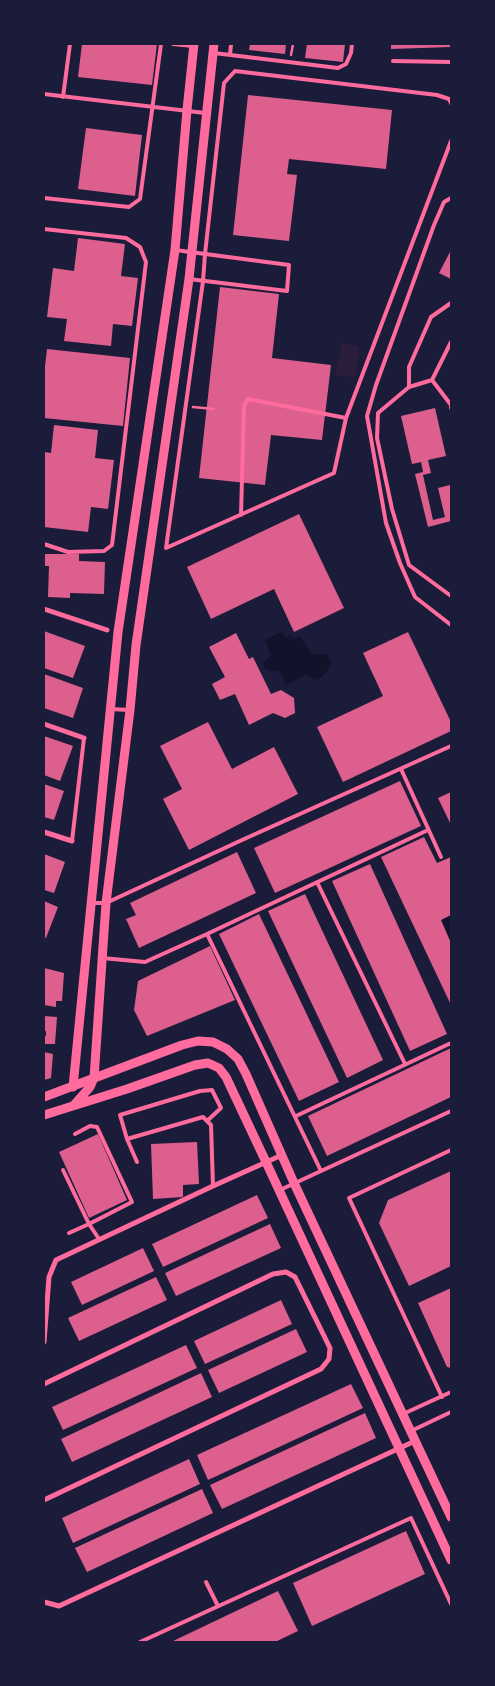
<!DOCTYPE html>
<style>
body{margin:0}
#map{position:relative;width:495px;height:1686px;overflow:hidden;background:#1b1b3a;font-family:Quicksand,sans-serif}
canvas{display:block}
.frame{position:absolute;inset:0;border:45px solid #1b1b3a;pointer-events:none}
</style>
<div id="map">
<canvas width="495" height="1686"></canvas>
<div class="frame"></div>
</div>
<script>
const ctx = document.querySelector('canvas').getContext('2d');
ctx.lineJoin = 'round';
function fill(path, color) {
  ctx.fillStyle = color;
  ctx.fill(path, 'evenodd');
}
function shape(rows) {
  const path = new Path2D();
  for (const r of rows) {
    path.moveTo(r[0], r[1]);
    for (let i = 2; i < r.length; i += 2) path.lineTo(r[i], r[i + 1]);
  }
  return path;
}
function trace(path, color, width, dash) {
  ctx.strokeStyle = color;
  ctx.lineWidth = width;
  ctx.lineCap = dash ? 'butt' : 'round';
  ctx.setLineDash(dash || []);
  ctx.stroke(path);
}
const green = shape([
 [342,343,359,347,356,378,335,375]
]);
const water = shape([
 [282,632,285,638,291,635,293,639,300,636,312,654,327,654,332,664,321,678,314,680,306,675,286,685,279,670,272,671,265,669,263,663,271,655,265,640],
 [451,915,451,943,441,920]
]);
const building = shape([
 [82,44,157,44,152,85,78,77],
 [250,44,286,44,285,54,249,50],
 [307,44,345,44,343,62,305,58],
 [391,44,451,44,451,47,391,49],
 [248,95,392,110,386,169,289,159,287,174,297,175,289,241,233,235],
 [86,128,142,135,135,196,78,189],
 [78,238,125,244,121,276,138,278,132,326,113,324,111,346,64,341,67,319,47,317,53,268,74,271],
 [451,250,451,279,439,273],
 [220,287,279,294,272,358,331,365,322,440,271,435,265,485,199,478],
 [47,349,130,358,123,426,44,418,44,375],
 [435,408,446,456,428,460,431,473,423,475,433,520,445,517,438,488,450,485,451,521,428,527,415,474,423,472,421,462,412,464,401,416],
 [54,425,98,430,95,458,114,460,108,509,91,507,88,532,44,527,44,452,51,453],
 [299,514,344,608,294,632,274,589,211,619,187,567],
 [44,554,79,554,79,561,105,562,104,594,70,593,70,598,48,597,49,566,44,566],
 [44,631,85,646,73,678,44,668],
 [408,632,451,722,451,731,343,782,317,727,383,696,363,653],
 [236,633,249,659,253,657,271,694,281,690,294,698,295,713,285,718,273,713,249,725,235,694,220,700,212,684,225,677,209,647],
 [44,674,83,688,73,718,44,708],
 [208,722,232,769,274,747,298,794,189,850,163,799,182,789,160,746],
 [44,736,73,746,60,781,44,775],
 [400,781,421,826,275,893,254,848],
 [44,784,64,791,54,820,44,817],
 [451,792,451,825,438,798],
 [424,837,437,863,451,857,451,915,441,920,451,943,451,1005,381,857],
 [237,852,256,893,139,948,126,919,136,915,130,903],
 [44,854,65,862,54,893,44,890],
 [370,864,447,1034,410,1051,332,881],
 [305,894,383,1060,347,1078,268,911],
 [44,901,58,907,46,938,44,937],
 [259,914,339,1082,299,1101,219,934],
 [210,946,235,1000,147,1036,134,1010,138,981],
 [44,968,64,973,62,1001,56,1001,56,1007,44,1005],
 [44,1016,57,1017,55,1044,44,1044,44,1036,46,1036,46,1031,44,1031],
 [451,1048,451,1097,327,1156,308,1116],
 [44,1052,53,1054,51,1078,44,1080],
 [98,1134,127,1200,89,1218,59,1152],
 [197,1142,199,1184,183,1185,183,1197,153,1199,151,1144],
 [451,1171,451,1266,409,1286,379,1223,388,1200],
 [257,1195,268,1218,163,1267,152,1244],
 [270,1224,281,1248,176,1296,165,1273],
 [143,1248,154,1271,82,1305,71,1282],
 [156,1277,167,1300,79,1341,68,1318],
 [451,1288,451,1368,447,1367,418,1303],
 [281,1300,292,1324,205,1364,194,1341],
 [296,1329,307,1352,219,1393,208,1370],
 [186,1345,197,1368,63,1430,52,1407],
 [201,1373,212,1397,72,1462,61,1439],
 [351,1384,363,1408,208,1480,197,1455],
 [365,1413,376,1438,222,1509,210,1485],
 [189,1459,200,1484,73,1543,62,1518],
 [202,1489,213,1513,87,1572,75,1548],
 [406,1531,425,1574,312,1626,293,1583],
 [278,1591,298,1631,275,1642,171,1642]
]);
const path = shape([
 [291,55,293,44],
 [193,407,214,409]
]);
const service = shape([
 [173,44,193,46],
 [214,53,338,68,346,64,351,53,352,44],
 [230,55,231,44],
 [393,61,451,62],
 [44,94,205,113],
 [63,97,70,44],
 [451,103,449,99,437,95,235,71,224,83,205,254,203,281,166,548,334,473,346,418,451,141],
 [44,198,129,207,140,199,161,44],
 [451,198,444,202,434,225,376,385,367,416,386,523,400,563,415,597,451,625],
 [44,229,126,238,140,247,146,262,112,545,104,551,68,552,44,544],
 [175,250,289,265,287,291,189,279],
 [451,342,432,380,409,387,378,413,377,438,392,509,409,565,451,596],
 [432,380,451,405,451,408],
 [409,387,409,367,431,317,451,303],
 [241,515,244,406,248,399,346,418],
 [110,709,130,710],
 [401,769,441,857],
 [428,830,207,934,321,1171,451,1111],
 [72,841,84,738],
 [317,882,405,1064],
 [92,903,106,903,242,840,451,746],
 [102,958,145,962,207,934],
 [296,1116,451,1043],
 [127,1139,203,1117,211,1125,213,1186],
 [137,1162,127,1139,120,1115,200,1091,212,1090,221,1108,207,1121],
 [63,1170,89,1224,132,1202,97,1127,90,1126,75,1134],
 [280,1190,321,1171],
 [69,1233,89,1224,99,1239],
 [442,1397,349,1198,451,1150],
 [403,1414,451,1392],
 [411,1431,451,1412],
 [206,1582,218,1606],
 [140,1642,411,1518,451,1604]
]);
const minor = shape([
 [44,609,107,630],
 [44,724,84,738],
 [44,832,72,841],
 [44,1342,49,1277,56,1260,213,1186,282,1155],
 [44,1384,273,1274,286,1272,295,1277,330,1348,329,1359,321,1369,44,1500],
 [44,1602,59,1606,415,1441]
]);
const tertiary = shape([
 [73,1087,118,632,175,250,187,110,194,44],
 [44,1097,182,1045,198,1041,213,1042,227,1049,238,1059,246,1074,294,1183,451,1517],
 [74,1105,90,1087,94,1078,106,903,130,710,136,645,189,279,214,44],
 [44,1115,127,1089,195,1065,208,1063,219,1068,226,1077,266,1162,451,1560]
]);
fill(green, '#2a1e3b');
fill(water, '#12122b');
fill(building, '#dd5f8e');
trace(path, '#ff6b9d', 2.5);
trace(service, '#ff6b9d', 4);
trace(minor, '#ff6b9d', 5);
trace(tertiary, '#ff6b9d', 9);
</script>
